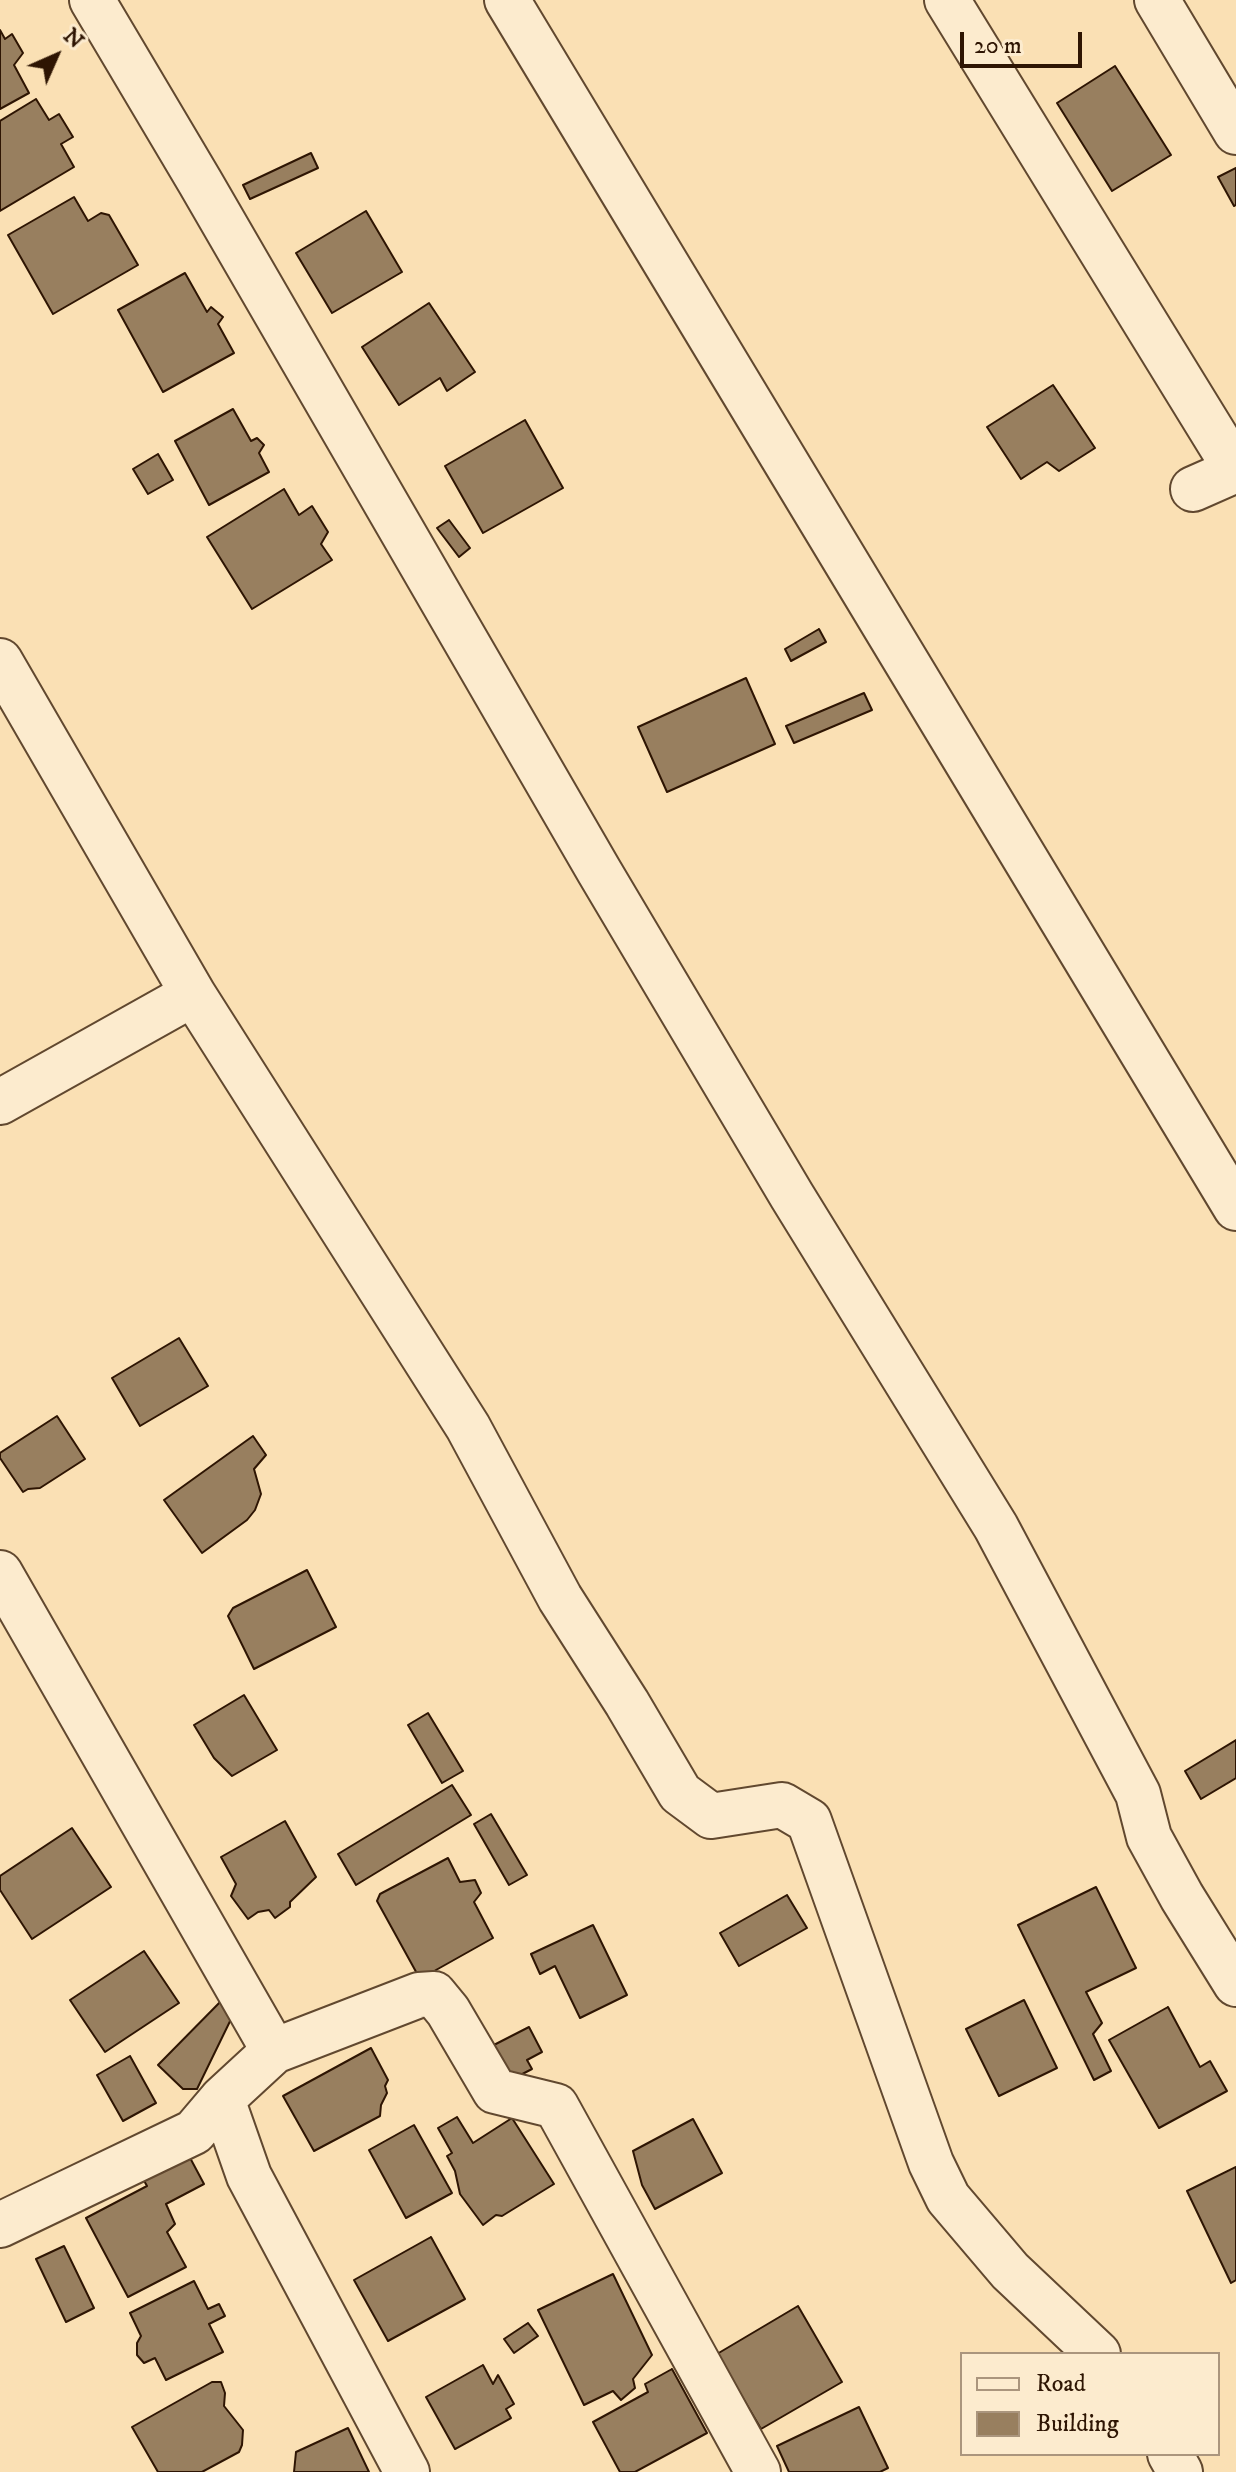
<!DOCTYPE html>
<style>
body{margin:0}
#map{position:relative;width:1236px;height:2472px;overflow:hidden;background:#fae0b4;font-family:"IM FELL DW Pica",serif}
canvas{display:block}
.legend{position:absolute;left:960px;top:2352px;width:260px;height:104px;box-sizing:border-box;background:#fcebce;border:2px solid #aa957d;margin:0;padding:10px 14px;list-style:none;font-size:24px;color:#2e1503}
.legend li{display:flex;align-items:center;gap:16px;height:40px}
.legend b{width:40px;border:2px solid #aa957d}
.north{position:absolute;left:16px;top:16px;width:80px;height:80px;-webkit-text-stroke:6px #fcebce;paint-order:stroke;rotate:45deg;font-size:22px;font-weight:700;line-height:32px;text-align:center;color:#2e1503}
.north::after{content:'';display:block;margin:auto;width:28px;height:36px;background:#2e1503;clip-path:polygon(50% 0,100% 100%,50% 72%,0 100%)}
.scale{position:absolute;left:960px;top:32px;width:122px;height:36px;box-sizing:border-box;border:4px solid #2e1503;border-top:0;padding-left:10px;font-size:24px;line-height:28px;white-space:nowrap;color:#2e1503;-webkit-text-stroke:6px #fcebce;paint-order:stroke}
</style>
<div id="map">
<canvas width="1236" height="2472"></canvas>
<ul class="legend">
<li><b style="height:10px;background:#fcebce"></b>Road</li>
<li><b style="height:22px;background:#987f5f"></b>Building</li>
</ul>
<div class="north">N</div>
<div class="scale">20 m</div>
</div>
<script>
const ctx = document.querySelector('canvas').getContext('2d');
ctx.lineJoin = 'round';
function fill(path, color) {
  ctx.fillStyle = color;
  ctx.fill(path, 'evenodd');
}
function shape(rows) {
  const path = new Path2D();
  for (const r of rows) {
    path.moveTo(r[0], r[1]);
    for (let i = 2; i < r.length; i += 2) path.lineTo(r[i], r[i + 1]);
  }
  return path;
}
function trace(path, color, width, dash) {
  ctx.strokeStyle = color;
  ctx.lineWidth = width;
  ctx.lineCap = dash ? 'butt' : 'round';
  ctx.setLineDash(dash || []);
  ctx.stroke(path);
}
const building = shape([
 [0,30,5,39,12,34,23,53,14,65,29,93,0,109,0,30],
 [1115,66,1171,155,1112,191,1057,103,1115,66],
 [36,99,49,120,59,114,73,137,61,144,74,167,0,211,0,121,36,99],
 [311,153,318,168,250,199,243,185,311,153],
 [1236,168,1236,205,1234,206,1218,177,1236,168],
 [74,197,88,221,101,213,109,215,138,265,53,314,8,235,74,197],
 [366,211,402,272,332,313,296,253,366,211],
 [185,273,207,312,211,307,223,317,218,324,234,353,163,392,118,310,185,273],
 [429,303,475,372,447,391,440,378,399,405,362,347,429,303],
 [1053,385,1095,448,1059,471,1047,462,1021,479,987,427,1053,385],
 [233,409,251,441,257,438,264,445,259,453,269,472,209,505,175,441,233,409],
 [525,420,563,488,483,533,445,466,525,420],
 [158,454,173,480,148,494,133,469,158,454],
 [284,489,299,515,312,506,328,532,321,544,332,560,252,609,207,537,284,489],
 [449,520,470,548,459,557,437,528,449,520],
 [819,629,826,642,791,661,785,649,819,629],
 [746,678,775,744,667,792,638,727,746,678],
 [864,693,872,710,794,743,786,726,864,693],
 [179,1338,208,1386,140,1426,112,1378,179,1338],
 [57,1416,85,1459,40,1488,28,1489,23,1492,0,1458,0,1453,57,1416],
 [253,1436,266,1455,254,1469,261,1494,255,1510,247,1520,202,1553,164,1500,253,1436],
 [307,1570,336,1627,254,1669,228,1616,233,1608,307,1570],
 [244,1695,277,1750,232,1776,214,1758,194,1725,244,1695],
 [428,1713,463,1771,442,1783,408,1725,428,1713],
 [1236,1740,1236,1778,1201,1799,1185,1771,1236,1740],
 [452,1785,471,1815,356,1885,338,1854,452,1785],
 [491,1814,527,1875,509,1885,474,1824,491,1814],
 [285,1821,316,1877,290,1902,290,1907,275,1918,269,1910,258,1912,248,1919,231,1896,236,1884,221,1857,285,1821],
 [72,1828,111,1887,32,1939,0,1890,0,1876,72,1828],
 [448,1858,460,1882,475,1880,481,1893,474,1902,493,1938,420,1979,377,1901,380,1894,448,1858],
 [1096,1887,1136,1968,1086,1992,1102,2023,1093,2034,1111,2071,1094,2080,1018,1925,1096,1887],
 [787,1895,807,1928,739,1966,720,1933,787,1895],
 [593,1925,627,1995,580,2018,555,1966,540,1974,531,1954,593,1925],
 [144,1951,179,2003,105,2052,70,2000,144,1951],
 [226,1996,235,2011,197,2089,183,2089,158,2065,226,1996],
 [1024,2000,1057,2068,999,2096,966,2029,1024,2000],
 [1168,2007,1200,2067,1210,2061,1227,2091,1159,2128,1109,2040,1168,2007],
 [529,2027,542,2052,527,2060,532,2069,505,2083,488,2048,529,2027],
 [371,2048,388,2080,385,2086,387,2093,381,2105,380,2116,314,2151,283,2096,371,2048],
 [130,2056,156,2103,123,2121,97,2075,130,2056],
 [457,2117,473,2143,512,2118,554,2184,502,2216,496,2215,483,2225,460,2194,455,2171,447,2156,452,2153,438,2128,457,2117],
 [693,2119,722,2173,655,2209,642,2185,633,2151,693,2119],
 [414,2125,452,2193,406,2218,369,2150,414,2125],
 [188,2154,204,2184,166,2204,175,2224,167,2232,186,2267,128,2297,86,2218,147,2186,142,2177,188,2154],
 [1236,2167,1236,2280,1231,2283,1187,2191,1236,2167],
 [431,2237,465,2299,388,2341,354,2280,431,2237],
 [64,2246,94,2308,66,2322,36,2259,64,2246],
 [613,2274,652,2355,633,2379,635,2388,621,2400,613,2391,584,2405,538,2310,613,2274],
 [194,2281,208,2309,219,2304,225,2316,209,2324,223,2352,166,2380,155,2358,144,2363,137,2355,137,2343,141,2336,130,2313,194,2281],
 [798,2306,842,2382,761,2429,717,2354,798,2306],
 [528,2323,538,2336,514,2353,504,2339,528,2323],
 [483,2365,493,2384,498,2375,514,2404,506,2409,511,2418,455,2449,426,2397,483,2365],
 [672,2369,707,2433,635,2472,620,2472,593,2422,648,2392,645,2384,672,2369],
 [212,2382,221,2382,225,2393,224,2406,243,2430,242,2445,239,2452,202,2472,158,2472,132,2427,212,2382],
 [859,2407,888,2468,880,2472,789,2472,777,2446,859,2407],
 [348,2428,369,2472,294,2472,296,2452,348,2428]
]);
const minor = shape([
 [92,0,200,182,599,871,792,1196,996,1527,1138,1794,1149,1837,1182,1897,1236,1984],
 [507,0,1236,1208],
 [947,0,1228,457,1236,465],
 [1157,0,1236,132],
 [1193,489,1236,470],
 [0,661,193,994,468,1427,560,1598,627,1703,680,1793,711,1816,782,1805,809,1821,931,2163,948,2198,1010,2271,1098,2354],
 [0,1102,193,994],
 [0,1573,274,2051],
 [0,2225,194,2132,222,2099],
 [1170,2454,1180,2472],
 [407,2472,249,2176,222,2099,274,2051,419,1995,434,1994,448,2011,495,2091,556,2106,758,2472]
]);
fill(building, '#987f5f');
trace(building, '#2e1503', 2);
trace(minor, '#61482f', 48);
trace(minor, '#fcebce', 44);
</script>
